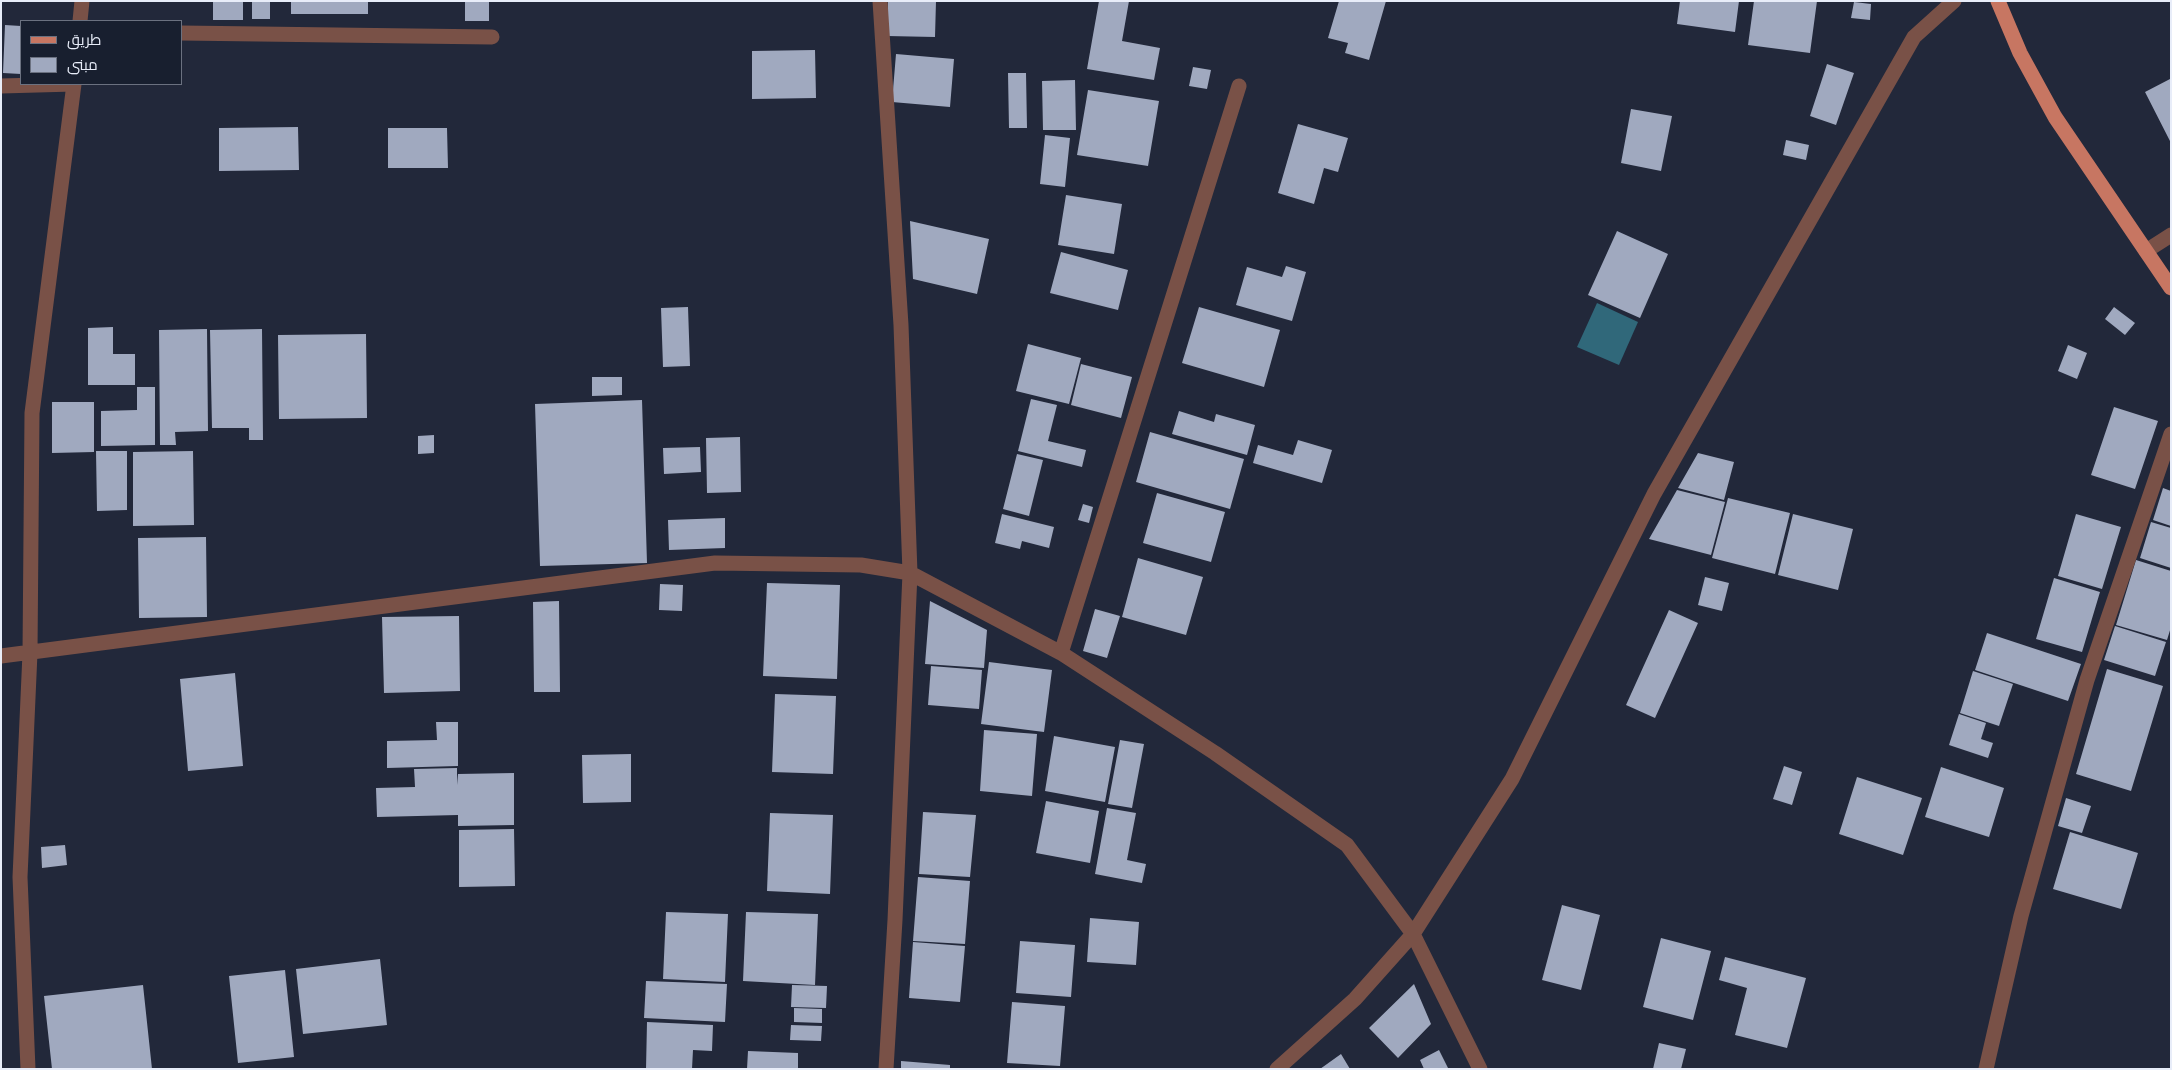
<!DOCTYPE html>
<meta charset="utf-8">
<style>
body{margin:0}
#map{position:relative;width:2172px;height:1070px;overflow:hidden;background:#22283a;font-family:"Archivo Narrow",Cairo,sans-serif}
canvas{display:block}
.frame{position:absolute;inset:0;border:2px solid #e8edf9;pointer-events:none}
.legend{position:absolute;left:20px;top:20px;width:162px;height:65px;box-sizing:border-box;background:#181f2f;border:1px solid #6b7180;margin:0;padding:6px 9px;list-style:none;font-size:15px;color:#e8edf9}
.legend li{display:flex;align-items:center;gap:10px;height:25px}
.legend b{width:25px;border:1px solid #6b7180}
</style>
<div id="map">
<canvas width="2172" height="1070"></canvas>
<div class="frame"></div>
<ul class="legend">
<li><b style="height:6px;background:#c77662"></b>طريق</li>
<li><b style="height:14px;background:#a0a9bf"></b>مبنى</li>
</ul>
</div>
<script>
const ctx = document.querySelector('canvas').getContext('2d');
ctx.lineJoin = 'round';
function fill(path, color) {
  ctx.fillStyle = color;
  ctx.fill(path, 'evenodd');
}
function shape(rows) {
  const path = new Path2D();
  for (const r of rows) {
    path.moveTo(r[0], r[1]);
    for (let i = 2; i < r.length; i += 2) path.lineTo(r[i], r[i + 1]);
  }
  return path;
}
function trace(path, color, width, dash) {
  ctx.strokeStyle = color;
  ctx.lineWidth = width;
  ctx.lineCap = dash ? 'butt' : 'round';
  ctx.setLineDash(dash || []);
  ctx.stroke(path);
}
const water = shape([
 [1597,303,1638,322,1619,365,1577,347]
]);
const building = shape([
 [213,1,243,1,243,20,213,20],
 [252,1,270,1,270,19,252,19],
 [291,1,368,1,368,14,291,14],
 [465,1,489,1,489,21,465,21],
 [888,1,936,1,935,37,887,36],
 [1099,1,1129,1,1122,41,1160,48,1154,80,1087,69],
 [1339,1,1386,1,1369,60,1345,53,1348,43,1328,38],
 [1680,1,1739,1,1735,32,1677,24],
 [1754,1,1817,1,1810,53,1748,45],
 [1854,2,1871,4,1870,20,1851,18],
 [5,25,21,26,21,74,3,73],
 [815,50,816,98,752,99,752,51],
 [896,54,954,59,950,107,892,102],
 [1827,64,1854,73,1836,125,1810,116],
 [1193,67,1211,70,1207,89,1189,86],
 [1008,73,1026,73,1027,128,1009,128],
 [2170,79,2171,80,2171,143,2145,92],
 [1075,80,1076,130,1043,130,1042,81],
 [1088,90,1159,101,1148,166,1077,155],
 [1631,109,1672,116,1661,171,1621,163],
 [1298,124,1348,138,1338,172,1324,168,1314,204,1278,193],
 [298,127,299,170,219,171,219,128],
 [388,128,447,128,448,168,388,168],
 [1045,135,1070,138,1065,187,1040,184],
 [1786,140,1809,145,1806,160,1783,155],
 [1066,195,1122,204,1114,254,1058,245],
 [910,221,989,239,977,294,913,279],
 [1617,231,1668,254,1640,318,1588,295],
 [1061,252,1128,270,1118,310,1050,293],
 [1286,266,1306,272,1292,321,1236,305,1247,267,1282,277],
 [688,307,690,366,663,367,661,308],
 [1199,307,1280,330,1264,387,1182,363],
 [2114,307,2135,323,2125,335,2105,319],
 [113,327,113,354,135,354,135,385,88,385,88,328],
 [207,329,208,431,175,432,176,445,160,445,159,330],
 [262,329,263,440,249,440,249,428,212,428,210,330],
 [366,334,367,418,279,419,278,335],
 [1028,344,1081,358,1069,404,1016,391],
 [2068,345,2087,353,2077,379,2058,371],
 [1081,364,1132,377,1121,418,1071,405],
 [592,377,622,377,622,395,592,396],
 [137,387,155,387,155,445,101,446,101,411,137,410],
 [1031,399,1057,405,1048,441,1086,450,1082,467,1018,451],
 [642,400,647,563,540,566,535,404],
 [52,402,94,402,94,452,52,453],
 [2114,407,2158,421,2135,489,2091,475],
 [1179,411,1214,422,1216,414,1255,425,1247,455,1172,434],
 [1150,432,1244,459,1230,509,1136,482],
 [434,435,434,453,418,454,418,436],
 [740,437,741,492,707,493,706,438],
 [1298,440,1332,450,1322,483,1253,463,1258,445,1293,455],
 [700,447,701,472,664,474,663,448],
 [96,451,127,451,127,510,97,511],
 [193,451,194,525,133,526,133,452],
 [1698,453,1734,462,1724,500,1678,488],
 [1017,454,1043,460,1029,516,1003,509],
 [2163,488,2171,491,2171,526,2153,520],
 [1677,490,1725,502,1711,555,1649,539],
 [1157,493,1225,512,1211,562,1143,543],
 [1728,498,1790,513,1775,574,1712,558],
 [1083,504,1093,507,1089,523,1078,520],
 [1002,514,1054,527,1049,548,1022,541,1020,549,995,543],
 [1793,514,1853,529,1838,590,1778,575],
 [2076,514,2121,527,2102,589,2058,576],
 [725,518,725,548,669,550,668,520],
 [2151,522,2171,528,2171,568,2140,558],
 [206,537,207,617,139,618,138,538],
 [1138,558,1203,577,1186,635,1122,617],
 [2136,560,2171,571,2171,627,2167,640,2116,625],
 [1705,577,1729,583,1722,611,1698,605],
 [2054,578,2100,592,2082,652,2036,639],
 [767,583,840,585,837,679,763,676],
 [660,584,683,585,682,611,659,610],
 [559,601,560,692,534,692,533,602],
 [930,601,987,630,984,668,925,664],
 [1095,609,1120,616,1107,658,1083,651],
 [1669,610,1698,623,1655,718,1626,705],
 [459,616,460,691,384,693,382,617],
 [2115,626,2166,642,2155,676,2104,660],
 [1987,633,2081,664,2068,701,1975,670],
 [989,662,1052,670,1044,732,981,724],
 [931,666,982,670,979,709,928,705],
 [2107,669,2163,686,2131,791,2076,774],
 [1973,671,2013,684,1999,726,1960,713],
 [235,673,243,766,188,771,180,679],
 [775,694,836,696,833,774,772,772],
 [1959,714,1986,723,1981,739,1993,743,1988,758,1949,745],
 [436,722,458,722,458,766,387,768,387,741,437,740],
 [984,730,1037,734,1032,796,980,791],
 [1054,736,1115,747,1105,802,1045,791],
 [1120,740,1144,744,1132,808,1108,804],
 [631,754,631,802,583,803,582,755],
 [1784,766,1802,772,1792,805,1773,799],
 [1941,767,2004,788,1989,837,1925,817],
 [457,768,457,785,458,774,514,773,514,825,458,826,458,815,377,817,376,788,415,787,414,769],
 [1857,777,1922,798,1903,855,1839,834],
 [2066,798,2091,806,2082,833,2058,826],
 [1046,801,1099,811,1090,863,1036,853],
 [1107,808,1136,813,1127,860,1146,864,1142,883,1095,874],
 [923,812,976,815,970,877,919,874],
 [770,813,833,815,830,894,767,891],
 [514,829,515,886,459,887,459,830],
 [2070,832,2138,853,2121,909,2053,889],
 [65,845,67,865,42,868,41,847],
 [918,877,970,881,965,944,913,941],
 [1562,905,1600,915,1581,990,1542,980],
 [666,912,728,914,725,982,663,979],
 [746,912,818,914,815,985,743,981],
 [1090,918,1139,922,1136,965,1087,962],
 [1661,938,1711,951,1693,1020,1643,1007],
 [1020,941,1075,945,1071,997,1016,993],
 [913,942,965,946,960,1002,909,998],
 [1725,957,1806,978,1787,1048,1735,1035,1747,988,1719,980],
 [380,959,387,1025,303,1034,296,969],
 [285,970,294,1057,238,1063,229,976],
 [646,981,727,984,725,1022,644,1018],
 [1414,984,1431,1024,1398,1058,1369,1028],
 [143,985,152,1069,52,1069,44,996],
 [792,985,827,986,826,1008,791,1007],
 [1012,1002,1065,1006,1060,1066,1007,1063],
 [794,1008,822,1009,822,1023,794,1022],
 [647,1022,713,1025,712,1051,693,1050,692,1069,646,1069],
 [791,1025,822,1026,821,1041,790,1040],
 [1659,1043,1686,1049,1681,1069,1653,1069],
 [1439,1050,1448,1068,1424,1069,1420,1060],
 [748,1051,798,1053,798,1069,747,1069],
 [1341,1054,1350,1069,1320,1069],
 [901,1061,950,1065,950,1069,901,1069]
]);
const minor = shape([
 [880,1,901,325,910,573,895,920,886,1069],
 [80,21,82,1],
 [181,33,492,37],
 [1,86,74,84],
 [2146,251,2171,235],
 [1061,653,1239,86],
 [1,656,715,563,861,565,910,573,1061,653,1215,753,1347,845,1413,934,1480,1069],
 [28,1069,20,877,30,653,32,413,74,84],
 [1277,1069,1355,999,1413,934,1512,779,1654,494,1914,37,1954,1],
 [1986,1069,2021,916,2087,680,2171,434]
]);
const major = shape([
 [1998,1,2020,53,2055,117,2171,288]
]);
fill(water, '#30687a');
fill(building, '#a0a9bf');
trace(minor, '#795147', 15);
trace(major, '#c77662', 15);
</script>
